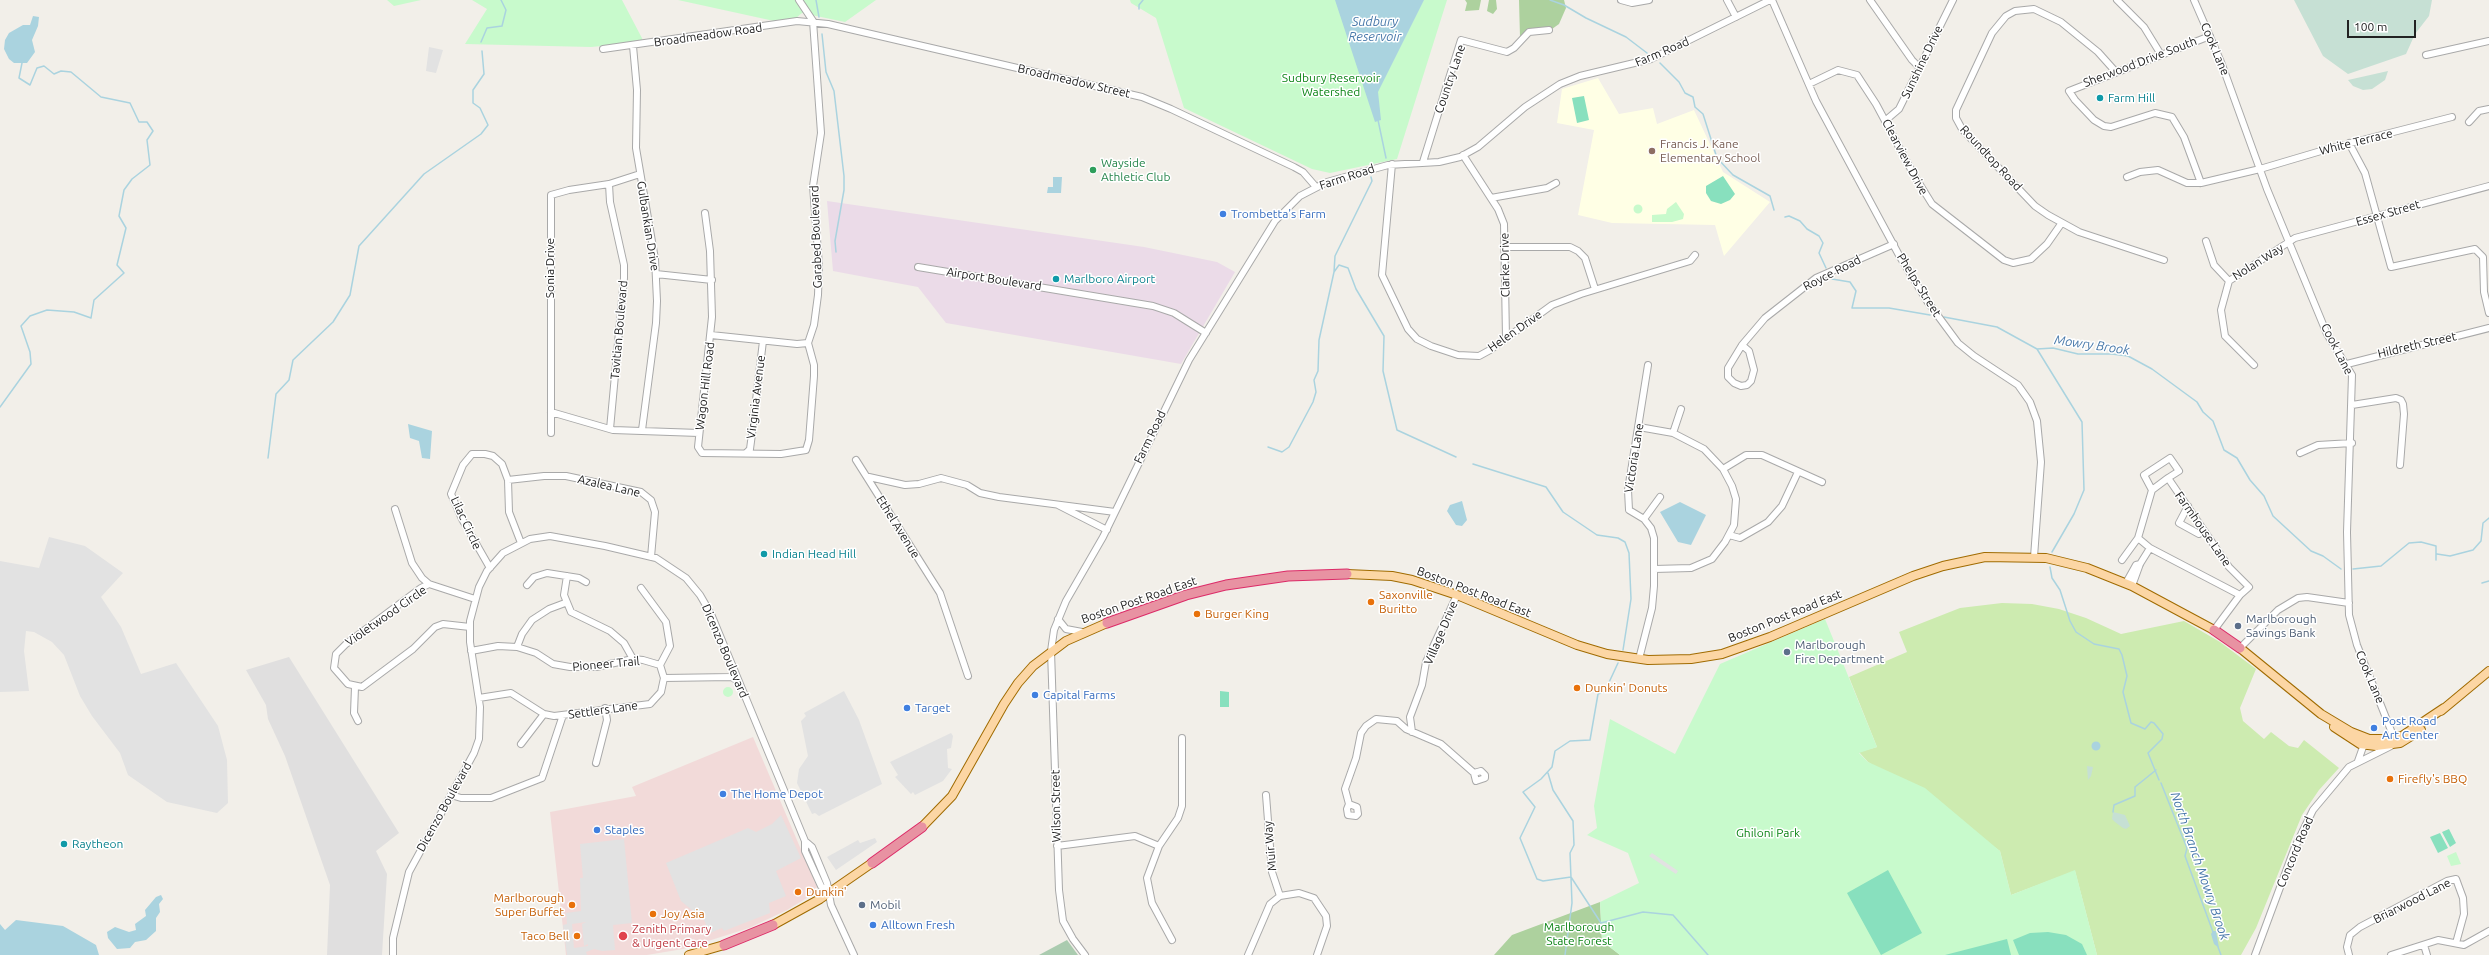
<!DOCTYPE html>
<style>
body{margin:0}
#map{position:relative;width:2489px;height:955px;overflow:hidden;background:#f2efe9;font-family:Ubuntu,sans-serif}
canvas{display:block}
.scale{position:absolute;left:2347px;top:20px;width:69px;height:18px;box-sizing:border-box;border:2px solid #222;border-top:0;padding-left:5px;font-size:12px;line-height:14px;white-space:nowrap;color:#222;-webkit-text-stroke:3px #fff;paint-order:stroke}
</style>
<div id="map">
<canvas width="2489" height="955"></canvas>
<div class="scale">100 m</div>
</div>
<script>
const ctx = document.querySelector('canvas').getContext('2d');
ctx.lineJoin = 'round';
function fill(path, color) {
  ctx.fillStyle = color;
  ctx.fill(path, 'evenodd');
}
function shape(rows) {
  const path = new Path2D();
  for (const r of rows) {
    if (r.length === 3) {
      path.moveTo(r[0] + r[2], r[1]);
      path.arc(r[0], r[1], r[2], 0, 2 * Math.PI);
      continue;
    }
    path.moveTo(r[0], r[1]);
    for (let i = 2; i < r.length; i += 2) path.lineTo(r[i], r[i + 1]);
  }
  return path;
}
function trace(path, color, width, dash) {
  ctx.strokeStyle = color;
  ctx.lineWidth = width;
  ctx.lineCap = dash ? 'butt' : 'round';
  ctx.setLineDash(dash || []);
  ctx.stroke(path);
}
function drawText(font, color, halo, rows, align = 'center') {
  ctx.font = font + ' Ubuntu,sans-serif';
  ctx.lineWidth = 3;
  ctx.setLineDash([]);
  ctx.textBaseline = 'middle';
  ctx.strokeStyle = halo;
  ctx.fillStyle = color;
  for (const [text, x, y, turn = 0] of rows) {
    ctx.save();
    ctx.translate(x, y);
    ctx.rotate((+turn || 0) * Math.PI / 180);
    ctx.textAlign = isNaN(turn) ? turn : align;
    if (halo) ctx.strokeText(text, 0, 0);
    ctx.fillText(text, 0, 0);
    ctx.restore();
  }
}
const residential = shape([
 [289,657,399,833,376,851,387,874,382,955,327,955,330,885,285,756,268,719,266,705,246,670]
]);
const commercial = shape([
 [753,737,817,887,810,896,787,910,749,928,683,949,647,955,566,955,550,812,636,796,632,787]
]);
const industrial = shape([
 [827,201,1144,247,1217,262,1235,272,1181,364,946,323,918,287,833,271]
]);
const education = shape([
 [1598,78,1619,114,1653,108,1657,124,1694,110,1723,172,1770,202,1724,256,1715,225,1612,223,1578,215,1594,130,1557,123,1562,89]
]);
const grass = shape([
 [2002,603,2032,604,2059,609,2086,618,2121,634,2184,621,2220,642,2256,669,2240,708,2243,721,2264,739,2271,732,2289,746,2298,748,2304,740,2339,768,2319,790,2302,815,2256,928,2241,955,2097,955,2075,871,2011,895,2000,851,1868,762,1859,752,1877,747,1849,677,1907,652,1899,632,1960,608]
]);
const forest = shape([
 [1465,0,1481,0,1479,10,1465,11,1467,3],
 [1489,0,1496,0,1497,9,1493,14,1487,11],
 [1519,0,1564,0,1566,8,1559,24,1552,29,1529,29,1523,37,1520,37],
 [1600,902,1602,941,1620,955,1494,955,1512,935]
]);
const wetland = shape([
 [2294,0,2432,0,2429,16,2415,34,2406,54,2348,74,2323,56],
 [2388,71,2385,80,2372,89,2363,90,2353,86,2348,80],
 [2087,766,2093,767,2091,776,2088,780],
 [2113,812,2125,815,2130,826,2126,829,2123,828,2115,822,2112,819]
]);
const cemetery = shape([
 [1067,940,1078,955,1039,955]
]);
const park = shape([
 [387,0,421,0,394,6],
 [472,0,622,0,644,42,591,47,465,44,487,9],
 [678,0,876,0,845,22,802,13,796,18,774,21],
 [1130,0,1447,0,1397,159,1330,173,1312,169,1184,108,1156,18,1131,3],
 [1676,202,1684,214,1683,219,1672,222,1652,222,1652,215,1666,214,1667,209],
 [1638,209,4.5],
 [1825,619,1877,747,1859,753,1868,762,1925,788,2000,851,2011,895,2075,870,2097,955,1620,955,1602,941,1600,902,1639,883,1628,853,1587,835,1597,828,1594,806,1610,719,1675,754,1720,664],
 [728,692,5],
 [2456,852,2461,864,2451,866,2447,856]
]);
const pitch = shape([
 [1584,96,1589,120,1577,123,1572,98],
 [1723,176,1735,194,1730,200,1721,204,1711,201,1706,193,1706,186],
 [1220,691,1229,692,1229,707,1220,707],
 [2449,829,2456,843,2450,847,2442,832],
 [2440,833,2448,848,2438,853,2430,837],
 [1888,870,1922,933,1881,955,1847,893],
 [2048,932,2066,935,2082,944,2087,955,2019,955,2013,940,2030,933],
 [2007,939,2011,955,1945,955]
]);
const parking = shape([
 [429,47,443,50,436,73,426,71],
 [49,537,85,546,123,573,101,597,121,627,141,674,176,663,218,726,227,760,228,803,217,813,167,802,128,775,120,753,92,716,80,696,64,655,52,642,34,632,26,631,24,651,29,691,0,692,0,561,39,568],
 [844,691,859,720,882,784,819,816,815,813,812,814,797,783,799,769,808,756,801,721,806,716,804,713],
 [951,733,953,736,951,748,947,749,948,768,952,769,943,781,915,795,913,792,911,794,895,777,898,775,890,762],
 [781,815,801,858,776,871,786,896,769,903,770,913,724,931,722,928,710,933,704,920,681,901,666,863,748,828,756,832,772,824],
 [875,838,877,842,836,870,827,857,858,840,860,843],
 [624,839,632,923,613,925,615,950,602,951,594,949,586,952,587,955,567,955,563,925,567,924,566,913,581,911,580,878,583,878,580,844],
 [586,922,582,924,584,946,588,944,588,946,574,948,572,924],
 [1652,853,1678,871,1676,874,1649,856]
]);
const water = shape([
 [1335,0,1424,0,1378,92,1381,120,1375,122],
 [33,16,39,17,38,26,32,40,35,52,27,63,14,63,9,59,4,49,5,40,9,33,23,25,30,25],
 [1053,177,1062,177,1061,193,1047,193,1048,187,1053,187],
 [408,424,432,431,430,459,422,458,419,441,410,438],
 [1462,501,1467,520,1462,526,1456,525,1447,511,1450,505],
 [1680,502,1706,515,1691,545,1678,542,1660,512],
 [2096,746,4.5],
 [161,895,163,899,159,904,160,912,156,918,156,931,146,940,135,942,130,948,117,949,108,938,107,932,115,927,129,932,136,930,135,924,146,916,145,910,156,897],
 [16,920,63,926,96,945,99,955,0,955,0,924,5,930],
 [2213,931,2216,931,2219,948,2214,944,2211,934]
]);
const stream = shape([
 [816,0,819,17],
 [1550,0,1564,5,1586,18,1626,37,1647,53],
 [1139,9,1139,5,1143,0],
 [822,34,826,72,834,91,844,176,844,190,835,241,836,252],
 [481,42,487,28,502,26,506,10,501,0],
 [1660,63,1679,82,1685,93,1693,97,1695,107,1703,114,1717,158,1733,175,1770,196,1774,210],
 [1378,120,1386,158],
 [1371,177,1372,181,1335,256,1334,272,1339,265,1348,268,1356,289,1384,336,1383,371,1397,430,1456,457],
 [1785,217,1789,216,1800,221,1807,229,1819,236,1823,243,1819,253,1826,268],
 [1832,279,1850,282,1856,291,1852,308,1889,308,1930,315],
 [1944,317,1997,327,2037,349,2053,348,2078,354,2112,354,2128,356,2152,369,2197,402,2203,412,2213,421,2224,450,2237,458,2250,480,2264,496,2273,516,2311,551,2323,556,2341,569],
 [2037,349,2082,422,2084,490,2074,514,2052,552],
 [0,407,31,364,30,352,21,326,30,316,47,310,74,312,91,318,94,300,124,273,117,265,126,228,119,216,124,190,132,179,150,165,147,140,153,131,147,122,139,122,130,103,101,97,71,72,61,71,54,74,44,66,37,68,30,85,19,78,22,63],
 [1268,447,1282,452,1289,447,1313,402,1316,392,1314,380,1318,371,1319,340,1334,272],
 [268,458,276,394,289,380,293,360,333,322,350,295,359,246,424,174,481,134,488,125,480,108,473,103,473,90,484,74,482,51],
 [1473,464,1546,487,1563,512,1597,535,1618,538,1625,542,1629,553,1631,599,1623,650],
 [2437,554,2450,556,2473,550,2481,541,2483,523,2489,518],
 [2050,567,2052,578,2060,590,2070,621,2076,632,2094,644,2119,649,2122,655,2127,676,2123,692,2131,723,2145,729,2151,722,2154,723,2163,734,2162,739,2148,753,2159,780],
 [2353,569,2381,566,2409,543,2421,542,2436,546,2436,560],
 [2482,583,2489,581],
 [1618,663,1605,691,1598,694,1590,740,1570,741,1555,751,1552,767,1541,779,1523,792,1535,807,1520,838,1537,879,1543,881,1571,877,1601,923,1643,912,1673,915,1708,955],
 [1548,773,1553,790,1573,821,1574,845,1570,853,1572,903,1565,955],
 [2161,783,2187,848,2185,856,2213,932],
 [2113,812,2114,805,2135,796,2135,787,2156,770],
 [2218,947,2221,955]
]);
const minor = shape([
 [799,0,813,21],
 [1621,0,1632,3,1649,0],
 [1727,0,1736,17],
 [1772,0,1816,101,1900,257,1927,301,1958,343,1974,356,2018,385,2030,402,2037,421,2041,462,2034,557],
 [1870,0,1912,60,1920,68],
 [2117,0,2144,27,2160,53],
 [2194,0,2221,62,2267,189,2327,334,2352,375,2347,532,2349,615,2357,645,2394,738],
 [633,46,637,90,636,148,655,259,657,301,656,323,642,430],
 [603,49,797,21,828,24,1142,97,1171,109,1294,167,1303,172,1316,187],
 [2426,55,2489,41],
 [2115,71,2098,52,2061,22,2034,9,2015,11,2006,16,1992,33,1956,110,1956,118,1962,129,1976,144,2035,206,2048,215,2079,232,2164,260],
 [1809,84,1838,70,1857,75,1876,104,1914,175,1932,204,2004,260,2013,263,2031,259,2047,244,2061,224],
 [1886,120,1899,109,1953,0],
 [2469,122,2479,111,2489,109],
 [2349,143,2365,173,2391,267,2475,249,2483,257,2484,292,2489,313],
 [1463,155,1498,209,1504,224,1506,338],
 [1423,162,1461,40,1507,52,1514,48,1529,32,1549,30],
 [1392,164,1382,275,1408,329,1417,339,1431,346,1458,355,1479,356,1490,350,1552,305,1581,294,1690,261,1695,255],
 [2127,177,2140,172,2158,170,2187,183,2201,183,2260,169,2331,148,2452,117],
 [2201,183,2184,137,2172,117,2155,113,2111,127,2104,126,2094,120,2075,100,2069,91,2210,36],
 [609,184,610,202,624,265,624,278,610,429],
 [1491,198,1547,188,1556,183],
 [705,213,710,251,712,317,698,447,702,453,781,454,806,450,809,440,814,376,814,365,808,343,814,325,818,295,819,266,813,186,821,133,813,21],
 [2206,241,2214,265,2229,281],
 [1505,247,1570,247,1578,251,1585,258,1595,289],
 [918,267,1153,306,1174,313,1206,333],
 [656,274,712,280],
 [711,335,797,344,808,343],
 [1742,345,1749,351,1754,370,1751,381,1747,385,1741,386,1734,383,1728,377,1728,368,1742,345,1765,318,1816,278,1894,244],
 [2347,364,2489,328],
 [2254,365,2225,336,2221,310,2229,281,2295,238,2489,186],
 [2352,405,2396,398,2401,400,2403,404,2404,414,2400,465],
 [551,412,613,430,699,433],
 [1639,427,1673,433,1704,449,1723,469,1732,486,1736,499,1734,525,1725,542,1712,559,1691,568,1654,569],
 [551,433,551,195,569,190,609,184,640,174],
 [1673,433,1681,409],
 [747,452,750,449,752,434,763,341],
 [2300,453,2318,445,2352,443],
 [856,460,940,593,968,676],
 [1723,469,1746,455,1762,455,1822,482],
 [869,477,905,485,919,484,941,478,967,485,980,493,999,497,1115,512],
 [508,480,544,476,566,476,641,492,651,500,655,512,651,557],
 [2152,490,2168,478],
 [1058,505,1107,530],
 [2188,506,2179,523,2199,534,2203,529],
 [395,509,412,563,422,578,429,584],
 [1644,519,1660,497],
 [1729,535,1740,538,1768,522,1782,506,1798,472],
 [2138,538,2150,548],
 [2122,560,2138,538,2152,490,2144,475,2170,458,2179,471,2168,478,2229,567,2249,587,2240,595,2150,548,2140,564,2132,586],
 [490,568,462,519,451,494,463,465,472,454,485,454,493,456,502,464,508,480,509,512,521,543],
 [567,576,564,595,571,612,610,631,624,643,633,659],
 [2126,583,2136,565,2140,564],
 [527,585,534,577,547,573,579,578,586,582],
 [641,588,666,622,670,646,660,665],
 [1058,619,1066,629,1082,632],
 [470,627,443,624,435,627,413,649,362,687,348,684,334,668,336,654,346,644,421,588,429,584,475,599],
 [2214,630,2240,595],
 [517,647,522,634,532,620,549,609,565,603],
 [2240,648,2278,610,2298,598,2307,597,2349,603],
 [471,651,498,646,517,647,536,653,553,664,570,667,596,667,633,659,643,660,660,665,664,678],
 [1639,659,1652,608,1654,586,1654,538,1651,528,1644,519,1629,510,1628,490,1648,365],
 [355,687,354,713,358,721],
 [479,698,511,693,544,714,554,716,650,704,661,692,664,678,732,677,739,682],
 [1412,732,1410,717,1422,685,1426,662,1457,595],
 [521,744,544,714],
 [2358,761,2363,747,2368,744],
 [596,763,607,720,605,708],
 [451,795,461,798,491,798,542,778,563,715],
 [1266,795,1272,872,1280,896],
 [1349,804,1357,807,1358,814,1356,816,1348,815,1347,809,1349,804,1345,789,1356,758,1361,733,1366,726,1376,719,1397,721,1406,729,1441,744,1474,773,1476,781,1485,778,1485,775,1481,771,1474,773],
 [805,841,812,847,827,883,831,905,854,955],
 [1057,846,1135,836,1159,846],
 [1172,940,1152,903,1147,878,1159,846,1178,818,1182,806,1182,738],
 [2424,945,2427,955],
 [393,955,393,938,409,872,474,753,479,739,480,707,470,642,470,621,479,587,487,571,503,553,530,539,550,536,605,546,656,558,686,578,700,595,711,614,805,841,805,851,821,886,829,894],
 [1085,955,1073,939,1063,921,1059,890,1051,651,1054,630,1066,601,1103,537,1189,360,1275,221,1300,196,1327,182,1388,165,1439,162,1460,157,1478,147,1525,107,1560,84,1580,76,1651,59,1770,0],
 [1248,955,1270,904,1280,896,1299,893,1314,898,1326,916,1327,926,1317,955],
 [2255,955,2295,847,2313,810,2349,767,2391,746],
 [2349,955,2347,947,2350,935,2360,927,2447,881,2456,879,2463,898,2464,914,2456,943],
 [2391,955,2438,940,2464,945,2489,931]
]);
const major = shape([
 [1347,574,1392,576,1412,580,1457,595,1577,645,1607,654,1648,660,1691,659,1722,654,1770,637,1913,576,1943,566,1985,557,2046,558,2087,568,2132,586,2214,630],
 [2240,648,2321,714,2351,732,2369,739,2387,739,2402,736,2444,708],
 [2441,711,2489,671],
 [2334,727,2360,744,2376,746,2400,743,2421,730],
 [922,827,952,796,1004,704,1018,683,1033,666,1066,641,1107,623],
 [773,925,820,899,872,863],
 [689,955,724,945]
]);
const highway = shape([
 [1107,623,1186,595,1226,585,1288,576,1347,574],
 [2214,630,2240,648],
 [872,863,922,827],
 [724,945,773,925]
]);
const markers = [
 [2100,98,4,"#0f9aa8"],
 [1652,151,4,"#8d6e63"],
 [1093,170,4,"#2e9e5b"],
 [1223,214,4,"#3f7fe0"],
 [1056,279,4,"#0f9aa8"],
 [764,554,4,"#0f9aa8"],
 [1371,602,4,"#e8710a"],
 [1197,614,4,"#e8710a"],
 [2238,626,4,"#5c6f8a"],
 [1787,652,4,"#5c6f8a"],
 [1577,688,4,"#e8710a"],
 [1035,695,4,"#3f7fe0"],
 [907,708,4,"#3f7fe0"],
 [2374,728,4,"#3f7fe0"],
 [2390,779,4,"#e8710a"],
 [723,794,4,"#3f7fe0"],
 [597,830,4,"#3f7fe0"],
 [64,844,4,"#0f9aa8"],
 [798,892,4,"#e8710a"],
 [572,905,4,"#e8710a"],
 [862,905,4,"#5c6f8a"],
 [653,914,4,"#e8710a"],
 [873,925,4,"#3f7fe0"],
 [577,936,4,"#e8710a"],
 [623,936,5,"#e0444e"]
];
const streetNames = [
 ["Broadmeadow Road",708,35,-8],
 ["Cook Lane",2215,49,67],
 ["Farm Road",1662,52,-23],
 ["Sunshine Drive",1922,62,-64],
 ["Sherwood Drive South",2140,62,-21],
 ["Country Lane",1450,79,-71],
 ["Broadmeadow Street",1074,81,13],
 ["White Terrace",2356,142,-14],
 ["Clearview Drive",1905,157,62],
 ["Roundtop Road",1991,158,47],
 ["Farm Road",1347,177,-18],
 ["Essex Street",2388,213,-16],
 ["Gulbankian Drive",648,226,81],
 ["Garabed Boulevard",816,237,-92],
 ["Nolan Way",2258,262,-32],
 ["Clarke Drive",1505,265,-91],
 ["Sonia Drive",550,268,-90],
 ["Royce Road",1832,273,-27],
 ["Airport Boulevard",994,279,9],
 ["Phelps Street",1919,285,58],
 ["Tavitian Boulevard",619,330,-85],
 ["Helen Drive",1515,331,-35],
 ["Hildreth Street",2417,345,-13],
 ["Cook Lane",2337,349,63],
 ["Wagon Hill Road",705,386,-83],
 ["Virginia Avenue",756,397,-83],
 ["Farm Road",1150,437,-64],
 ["Victoria Lane",1634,458,-81],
 ["Azalea Lane",609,486,13],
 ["Lilac Circle",466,523,65],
 ["Ethel Avenue",898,527,58],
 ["Farmhouse Lane",2203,529,55],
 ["Boston Post Road East",1474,592,21],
 ["Boston Post Road East",1139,600,-19],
 ["Violetwood Circle",386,616,-35],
 ["Boston Post Road East",1785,616,-22],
 ["Village Drive",1441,633,-67],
 ["Dicenzo Boulevard",725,651,67],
 ["Pioneer Trail",606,664,-5],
 ["Cook Lane",2370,677,67],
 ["Settlers Lane",603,710,-8],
 ["Wilson Street",1056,806,-91],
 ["Dicenzo Boulevard",444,807,-61],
 ["Muir Way",1270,846,-95],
 ["Concord Road",2295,852,-67],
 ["Briarwood Lane",2412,901,-27]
];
const parkNames = [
 ["Sudbury Reservoir",1331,78],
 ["Watershed",1331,92],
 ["Ghiloni Park",1768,833],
 ["Marlborough",1579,927],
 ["State Forest",1579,941]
];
const cultureNames = [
 ["Farm Hill",2108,98],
 ["Marlboro Airport",1064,279],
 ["Indian Head Hill",772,554],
 ["Raytheon",72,844]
];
const educationNames = [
 ["Francis J. Kane",1660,144],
 ["Elementary School",1660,158]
];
const leisureNames = [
 ["Wayside",1101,163],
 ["Athletic Club",1101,177]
];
const shopNames = [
 ["Trombetta's Farm",1231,214],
 ["Capital Farms",1043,695],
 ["Target",915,708],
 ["Post Road",2382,721],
 ["Art Center",2382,735],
 ["The Home Depot",731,794],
 ["Staples",605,830],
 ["Alltown Fresh",881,925]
];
const foodNames = [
 ["Saxonville",1379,595],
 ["Buritto",1379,609],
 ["Burger King",1205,614],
 ["Dunkin' Donuts",1585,688],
 ["Firefly's BBQ",2398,779],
 ["Dunkin'",806,892],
 ["Marlborough",564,898,"right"],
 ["Super Buffet",564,912,"right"],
 ["Joy Asia",661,914],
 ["Taco Bell",569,936,"right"]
];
const serviceNames = [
 ["Marlborough",2246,619],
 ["Savings Bank",2246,633],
 ["Marlborough",1795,645],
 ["Fire Department",1795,659],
 ["Mobil",870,905]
];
const healthNames = [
 ["Zenith Primary",632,929],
 ["& Urgent Care",632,943]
];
const waterNames = [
 ["Sudbury",1375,22],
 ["Reservoir",1375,37],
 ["Mowry Brook",2092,345,8],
 ["North Branch Mowry Brook",2200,866,71]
];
fill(residential, '#e0dfdf');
fill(commercial, '#f2dad9');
fill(industrial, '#ebdbe8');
fill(education, '#ffffe5');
fill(grass, '#cdebb0');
fill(forest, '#add19e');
fill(wetland, '#c6e0d4');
fill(cemetery, '#aacbaf');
fill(park, '#c8facc');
fill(pitch, '#88e0be');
fill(parking, '#e2e2e2');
fill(water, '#aad3df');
trace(stream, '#aad3df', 1.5);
trace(minor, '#a9a9a9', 8);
trace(major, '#a06b00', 10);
trace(highway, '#dc2a67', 11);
trace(minor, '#fff', 6);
trace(major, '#fcd6a4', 8);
trace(highway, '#e892a2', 9);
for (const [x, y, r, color] of markers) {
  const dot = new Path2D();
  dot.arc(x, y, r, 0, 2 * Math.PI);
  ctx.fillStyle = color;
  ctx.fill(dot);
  trace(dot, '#fff', 1.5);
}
drawText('12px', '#222', '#fff', streetNames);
drawText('12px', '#0c8416', '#fff', parkNames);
drawText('12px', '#0d838f', '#fff', cultureNames, 'left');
drawText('12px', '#785e54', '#fff', educationNames, 'left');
drawText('12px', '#27864d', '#fff', leisureNames, 'left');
drawText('12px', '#366cbe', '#fff', shopNames, 'left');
drawText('12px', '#c56008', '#fff', foodNames, 'left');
drawText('12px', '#4e5e75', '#fff', serviceNames, 'left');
drawText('12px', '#be3a42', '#fff', healthNames, 'left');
drawText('italic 13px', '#4a7aab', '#fff', waterNames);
</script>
